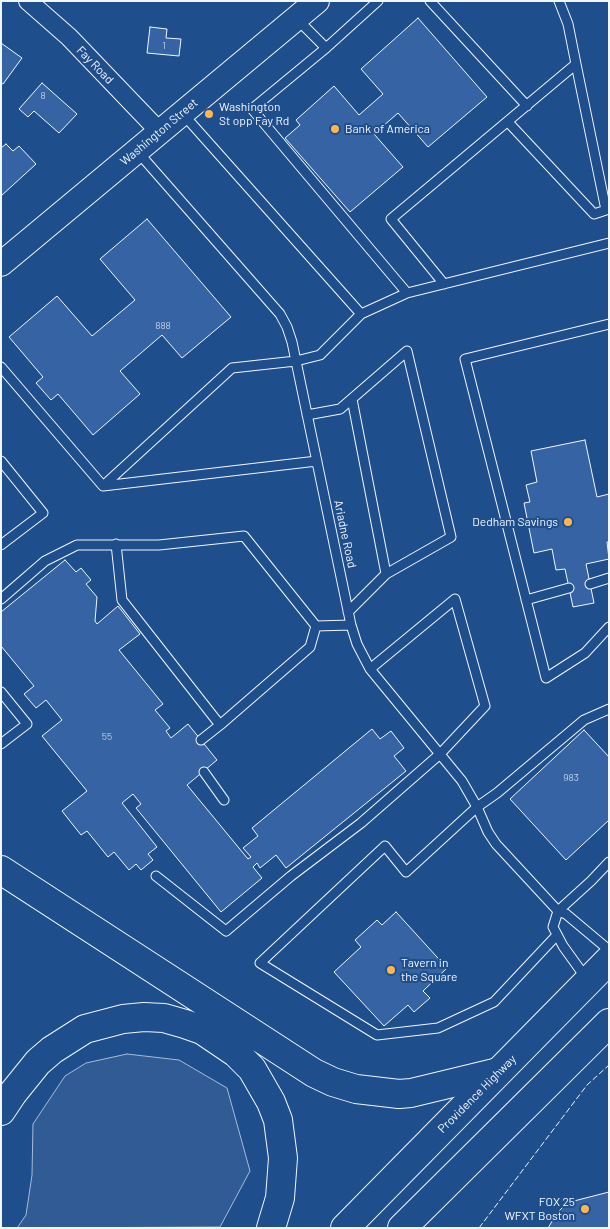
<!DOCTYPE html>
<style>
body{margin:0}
#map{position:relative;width:610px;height:1229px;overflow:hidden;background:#1f4e8c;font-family:Barlow,sans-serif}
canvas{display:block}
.frame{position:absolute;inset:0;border:2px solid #f2f6ff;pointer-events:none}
</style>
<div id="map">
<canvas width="610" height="1229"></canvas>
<div class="frame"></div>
</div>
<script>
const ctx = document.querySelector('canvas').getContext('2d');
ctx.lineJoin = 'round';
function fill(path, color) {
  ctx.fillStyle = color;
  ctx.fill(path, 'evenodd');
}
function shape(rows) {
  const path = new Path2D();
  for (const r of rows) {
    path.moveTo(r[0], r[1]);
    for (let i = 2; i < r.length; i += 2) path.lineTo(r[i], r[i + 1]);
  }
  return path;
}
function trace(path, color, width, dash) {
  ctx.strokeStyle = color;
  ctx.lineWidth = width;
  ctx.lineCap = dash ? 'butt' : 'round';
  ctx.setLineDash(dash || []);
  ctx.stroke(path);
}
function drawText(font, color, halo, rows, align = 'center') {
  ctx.font = font + ' Barlow,sans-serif';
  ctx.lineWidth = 4;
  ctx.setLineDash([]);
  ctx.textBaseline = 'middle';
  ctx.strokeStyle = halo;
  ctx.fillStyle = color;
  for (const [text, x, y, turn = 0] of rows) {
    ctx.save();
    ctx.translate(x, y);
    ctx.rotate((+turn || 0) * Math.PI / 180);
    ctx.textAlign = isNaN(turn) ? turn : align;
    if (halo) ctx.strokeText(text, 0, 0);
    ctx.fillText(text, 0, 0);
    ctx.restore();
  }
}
const built = shape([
 [127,1054,179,1060,227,1088,250,1171,220,1227,17,1228,26,1215,32,1175,33,1124,65,1076,86,1063,127,1054]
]);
const building = shape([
 [418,18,487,97,428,147,398,113,374,134,403,167,350,212,285,138,300,125,296,120,334,86,359,115,383,94,361,69,418,18],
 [150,27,167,29,166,38,181,39,179,56,147,53,150,27],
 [1,43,22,58,3,84,1,83,1,43],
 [42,83,77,114,59,133,34,111,28,117,19,109,42,83],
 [6,144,13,151,19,146,36,164,1,196,1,148,6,144],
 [147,219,231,317,182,358,162,335,120,371,140,394,93,435,58,394,51,400,36,383,43,377,9,337,57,296,92,336,135,300,100,259,147,219],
 [585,440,597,497,609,494,609,542,607,542,609,559,586,564,594,603,573,607,565,569,556,570,552,549,534,553,524,503,530,502,526,485,537,482,531,451,585,440],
 [65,560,76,572,81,568,91,580,86,584,97,597,95,621,97,624,118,606,140,634,119,650,163,704,155,710,170,728,166,731,171,738,188,724,217,760,187,785,248,859,251,857,243,848,258,836,252,828,372,729,380,739,391,731,404,748,394,756,406,771,286,868,276,855,260,868,257,863,253,867,262,878,221,912,136,808,141,804,133,794,122,803,157,847,148,854,153,860,141,870,136,864,129,870,114,852,108,857,87,831,81,835,62,811,87,791,42,736,62,720,46,700,36,708,24,694,34,686,1,646,1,612,65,560],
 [584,730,609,757,609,820,566,860,510,799,584,730],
 [396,912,447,968,423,991,430,998,414,1012,408,1005,384,1026,334,972,361,947,355,940,377,920,382,925,396,912],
 [609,1192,609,1228,548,1228,557,1213,564,1206,574,1201,609,1192]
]);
const service = shape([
 [430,1,527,106],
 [297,19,326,48,252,109,407,293],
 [326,48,378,1],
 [508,122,594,214,606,210,576,64],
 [137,151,280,314,287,327,292,342,351,625,357,644,370,669,462,781,477,807,488,832,496,844,558,911,566,914,609,950],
 [444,284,391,219,576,64,568,24,559,1],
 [361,314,407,293,609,243],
 [609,324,465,359,546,678,585,653,609,627],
 [1,367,103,486,317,461],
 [307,415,340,409,407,351,451,537,386,574],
 [1,461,43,513,1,545],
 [103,486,232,368,296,361,320,355,361,314,183,114],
 [116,544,122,600,220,725,310,647,316,626],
 [590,584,609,578],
 [1,599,45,561,77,545,159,545,244,536,316,626,351,625],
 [526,600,569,588],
 [348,612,386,574,352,399],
 [1,692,27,724,1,744],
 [201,740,220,725],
 [204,772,224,800],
 [156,876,226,931,291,876,361,823,440,754,485,706,455,599,370,669],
 [558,911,553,927,563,946,586,978],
 [558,911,591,881,609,862],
 [557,935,494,1002,438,1028,377,1035,260,963,385,846,406,872,477,807,497,793,584,720,609,709]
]);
const minor = shape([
 [28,1,69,37,160,132]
]);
const secondary = shape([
 [1,264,317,1]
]);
const trunk = shape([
 [345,1228,609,960],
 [402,1228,609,1023]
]);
const motorway = shape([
 [1,870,314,1073,333,1082,356,1089,399,1094,411,1093,498,1072],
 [1,1111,13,1093,38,1062,52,1050,85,1029,123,1019,144,1017,164,1018,185,1024,202,1030,236,1053,252,1069,271,1102,278,1120,283,1158,280,1198,271,1228]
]);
const fence = shape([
 [479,1228,587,1085,609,1065]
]);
const markers = [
 [209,114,5,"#ffb74d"],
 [335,129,5,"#ffb74d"],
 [568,522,5,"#ffb74d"],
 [391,970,5,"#ffb74d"],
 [585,1209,5,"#ffb74d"]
];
const numberNames = [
 ["1",164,46],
 ["8",43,96],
 ["888",163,326],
 ["55",107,737],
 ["983",571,778]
];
const streetNames = [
 ["Fay Road",95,65,46],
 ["Washington Street",159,132,-40],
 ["Ariadne Road",345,534,78],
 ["Providence Highway",477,1094,-45]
];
const poiNames = [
 ["Washington",219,107],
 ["St opp Fay Rd",219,121],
 ["Bank of America",345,129],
 ["Dedham Savings",558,522,"right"],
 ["Tavern in",401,963],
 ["the Square",401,977],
 ["FOX 25",575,1202,"right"],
 ["WFXT Boston",575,1216,"right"]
];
fill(built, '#305b95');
trace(built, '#a8bbd7', 1);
fill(building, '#3563a3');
trace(building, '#f2f6ff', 1);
trace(service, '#f2f6ff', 11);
trace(minor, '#f2f6ff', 20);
trace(secondary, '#f2f6ff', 26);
trace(trunk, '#f2f6ff', 30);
trace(motorway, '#f2f6ff', 30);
trace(service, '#1f4e8c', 9);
trace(minor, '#1f4e8c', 18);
trace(secondary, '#1f4e8c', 24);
trace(trunk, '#1f4e8c', 28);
trace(motorway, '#1f4e8c', 28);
trace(fence, '#f2f6ff', 1, [6, 2.5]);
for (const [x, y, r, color] of markers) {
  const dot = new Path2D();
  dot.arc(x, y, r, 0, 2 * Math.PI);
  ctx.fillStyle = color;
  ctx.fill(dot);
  trace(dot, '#1f4e8c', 2);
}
drawText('10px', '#c3d1e8', null, numberNames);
drawText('12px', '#f2f6ff', '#1f4e8c', streetNames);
drawText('12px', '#f2f6ff', '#1f4e8c', poiNames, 'left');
</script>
